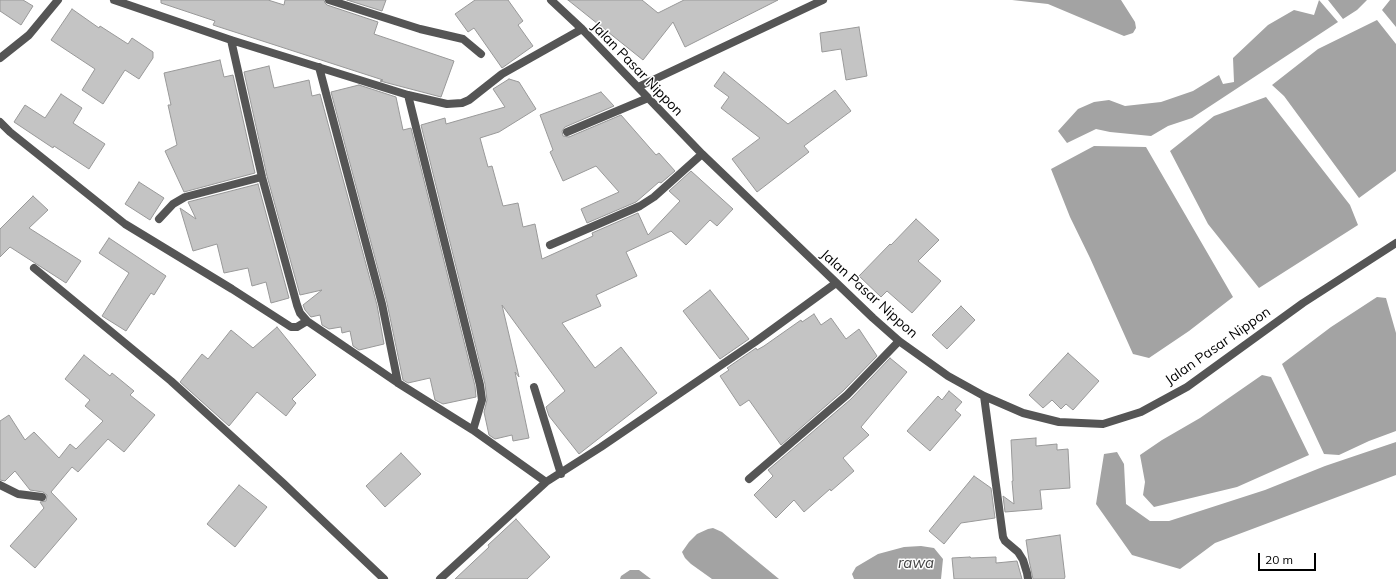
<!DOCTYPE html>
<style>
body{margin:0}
#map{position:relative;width:1396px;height:579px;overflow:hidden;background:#fff;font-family:Mulish,sans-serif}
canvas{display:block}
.scale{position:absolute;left:1258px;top:553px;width:58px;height:18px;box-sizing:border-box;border:2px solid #000;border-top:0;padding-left:5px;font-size:12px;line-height:14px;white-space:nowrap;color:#000;-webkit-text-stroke:3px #fff;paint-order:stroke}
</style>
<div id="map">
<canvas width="1396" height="579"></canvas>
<div class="scale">20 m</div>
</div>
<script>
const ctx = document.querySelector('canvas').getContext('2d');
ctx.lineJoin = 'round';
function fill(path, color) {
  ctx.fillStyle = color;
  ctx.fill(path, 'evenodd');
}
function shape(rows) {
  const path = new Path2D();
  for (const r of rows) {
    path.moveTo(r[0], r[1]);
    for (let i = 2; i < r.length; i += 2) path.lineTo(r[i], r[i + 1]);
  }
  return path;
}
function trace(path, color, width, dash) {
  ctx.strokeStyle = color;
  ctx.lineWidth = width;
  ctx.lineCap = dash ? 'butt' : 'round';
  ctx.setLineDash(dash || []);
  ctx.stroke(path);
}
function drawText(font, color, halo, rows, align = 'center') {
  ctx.font = font + ' Mulish,sans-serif';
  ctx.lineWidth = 3;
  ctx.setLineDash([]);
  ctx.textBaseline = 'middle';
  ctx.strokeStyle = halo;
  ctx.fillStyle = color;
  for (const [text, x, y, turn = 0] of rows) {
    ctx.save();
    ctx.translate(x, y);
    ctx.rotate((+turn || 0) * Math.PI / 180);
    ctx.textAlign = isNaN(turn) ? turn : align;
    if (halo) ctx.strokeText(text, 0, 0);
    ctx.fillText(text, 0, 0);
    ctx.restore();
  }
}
const water = shape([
 [1012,0,1121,0,1135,22,1136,28,1133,33,1124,36,1048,4],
 [1319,0,1338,22,1192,118,1168,126,1151,136,1110,132,1096,129,1067,143,1058,131,1078,109,1094,102,1109,100,1125,106,1161,102,1193,91,1219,75,1223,84,1234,82,1233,58,1268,25,1294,10,1314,15],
 [1328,0,1367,0,1357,10,1343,19],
 [1390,0,1396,0,1396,27,1382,10],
 [1377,20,1396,44,1396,171,1359,198,1284,96,1272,85,1318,49],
 [1266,97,1350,205,1358,225,1259,288,1208,224,1170,151,1214,116],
 [1094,146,1146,147,1233,297,1189,331,1149,358,1133,354,1090,258,1070,217,1051,169],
 [1377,297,1386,298,1396,333,1396,431,1369,441,1339,455,1324,454,1282,364,1331,327],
 [1262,375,1271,377,1309,455,1237,487,1154,507,1143,495,1145,482,1140,455,1162,440,1200,418],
 [1396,442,1396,475,1215,543,1180,569,1132,555,1096,504,1104,454,1117,452,1124,464,1126,504,1150,521,1169,521,1265,490,1325,466],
 [713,528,722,532,779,579,712,579,691,564,685,558,682,552,689,542,697,534,708,529],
 [921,546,934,548,943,559,941,579,854,579,852,574,856,567,878,554,904,547],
 [630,570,639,570,651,579,620,579,621,576]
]);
const building = shape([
 [0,0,23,0,33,6,21,25,0,11,0,0],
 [161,0,268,0,284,5,285,0,324,0,325,3,327,5,378,22,374,34,454,61,441,97,380,81,383,80,213,25,215,21,161,3,161,0],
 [347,0,386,0,382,11,347,0],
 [475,0,508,0,523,21,518,25,533,46,502,68,474,28,468,32,455,14,475,0],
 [568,0,642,0,658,13,684,0,778,0,685,47,673,22,643,60,568,0],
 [72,9,99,28,100,26,128,44,132,38,153,52,153,58,139,79,125,70,103,104,82,90,95,69,51,40,72,9],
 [859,27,867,76,846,80,841,49,822,52,820,33,859,27],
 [220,60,224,77,233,75,255,173,184,192,165,151,177,145,168,105,171,105,164,73,220,60],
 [269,66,274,88,309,80,312,96,320,94,377,305,384,344,359,350,353,346,350,331,342,333,341,327,329,329,322,325,320,315,311,317,305,310,303,305,322,290,300,295,267,176,244,72,269,66],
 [724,72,788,124,835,90,851,111,804,146,809,152,757,192,732,159,760,138,721,108,729,97,714,86,724,72],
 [509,79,519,82,536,109,499,132,480,138,488,167,492,166,503,206,518,203,523,227,535,224,542,259,593,236,592,233,638,213,648,235,680,201,669,191,691,171,733,209,717,226,710,220,686,245,671,231,626,252,637,276,596,295,601,306,562,323,595,368,621,347,657,393,579,454,549,416,546,407,565,391,502,305,519,377,515,372,529,438,513,441,512,435,495,439,489,435,484,412,487,400,485,384,421,125,445,118,446,124,505,107,493,89,509,79],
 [359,85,396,97,403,130,411,128,475,386,476,397,443,404,435,400,430,378,408,383,403,380,387,303,331,92,359,85],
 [601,92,614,106,565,127,562,131,563,136,569,137,621,115,656,155,659,153,675,171,661,183,659,182,636,202,587,223,581,209,619,192,596,166,563,181,550,152,553,150,540,115,601,92],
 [61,94,82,108,73,123,105,144,89,169,54,146,53,148,14,122,25,105,45,118,61,94],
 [139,182,164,198,150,220,125,204,139,182],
 [258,184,289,298,271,303,266,282,252,286,248,268,224,273,217,244,193,251,180,208,196,219,188,202,258,184],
 [33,196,48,210,29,228,81,261,66,283,10,247,0,257,0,229,33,196],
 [916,219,939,240,918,261,941,281,912,313,887,291,881,297,859,276,890,244,891,245,916,219],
 [109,238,166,276,154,295,151,293,126,331,102,316,129,273,99,253,109,238],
 [710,290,749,339,720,359,683,311,710,290],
 [961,306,975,320,947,349,932,335,961,306],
 [814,314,821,325,831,318,846,339,859,329,877,356,843,391,781,445,749,400,740,406,720,376,729,370,727,368,756,348,757,350,764,346,801,320,802,322,814,314],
 [277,327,316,375,292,399,296,403,286,416,257,392,229,426,180,382,202,354,208,359,231,330,253,348,277,327],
 [1068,353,1099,381,1073,410,1066,404,1061,409,1052,400,1043,408,1029,395,1068,353],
 [84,355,110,376,112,373,134,391,130,395,155,415,124,452,108,439,78,472,72,467,51,492,77,519,35,568,10,546,44,508,40,502,46,501,47,495,43,492,30,490,15,471,5,481,0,480,0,421,9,415,25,440,34,432,59,458,70,444,76,449,103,421,85,406,90,400,65,379,84,355],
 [890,358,907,372,861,427,869,435,843,458,854,471,831,491,830,489,804,512,794,500,776,518,754,495,773,476,768,470,851,399,890,358],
 [949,391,962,402,955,410,961,415,930,451,907,431,938,396,942,400,949,391],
 [1036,438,1036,446,1057,444,1057,450,1068,449,1070,488,1040,490,1042,509,1005,512,1003,496,1014,504,1012,481,1013,481,1011,440,1036,438],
 [401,453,421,474,385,507,366,486,401,453],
 [974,476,991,488,995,518,961,523,944,544,929,531,974,476],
 [239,485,267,507,235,547,207,524,239,485],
 [516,519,550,557,527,579,455,579,489,547,488,545,516,519],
 [1060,535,1065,577,1064,579,1033,579,1029,560,1026,540,1060,535],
 [970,557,971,558,996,557,996,563,1017,561,1022,579,954,579,952,558,970,557]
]);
const minor = shape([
 [114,0,231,40,408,95,447,104,462,103,469,100,502,74,582,29],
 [329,0,420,29,463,39,481,54],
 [551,0,582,29,702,154,873,318,899,341,948,376,984,396,1023,413,1059,422,1103,424,1141,412,1187,387,1303,303,1396,243],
 [231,40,262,177,297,305,300,313,307,321,398,383,473,430,546,482],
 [0,58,29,35,58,0],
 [319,67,382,304,398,383],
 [638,87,823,0],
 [408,95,480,385,482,400,473,430],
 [0,122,10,132,125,224,232,289,291,327,297,327,307,321],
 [567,132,648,98],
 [159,219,173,204,185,197,262,177],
 [550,245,640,206,654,197,702,154],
 [34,268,171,381,283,483,384,579],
 [534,387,561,474],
 [984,396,1003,537,1005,541,1018,552,1023,560,1027,573,1028,579],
 [749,479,847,395,899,341],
 [0,485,18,494,42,497],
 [440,579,546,482,601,447,755,342,836,283]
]);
const streetNames = [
 ["Jalan Pasar Nippon",637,69,46],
 ["Jalan Pasar Nippon",869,294,42],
 ["Jalan Pasar Nippon",1218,346,-35]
];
const waterNames = [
 ["rawa",916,563]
];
fill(water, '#a3a3a3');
fill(building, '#c4c4c4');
trace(building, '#999', 1);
trace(minor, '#555', 8);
drawText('14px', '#000', '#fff', streetNames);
drawText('italic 15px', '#444', '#fff', waterNames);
</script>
